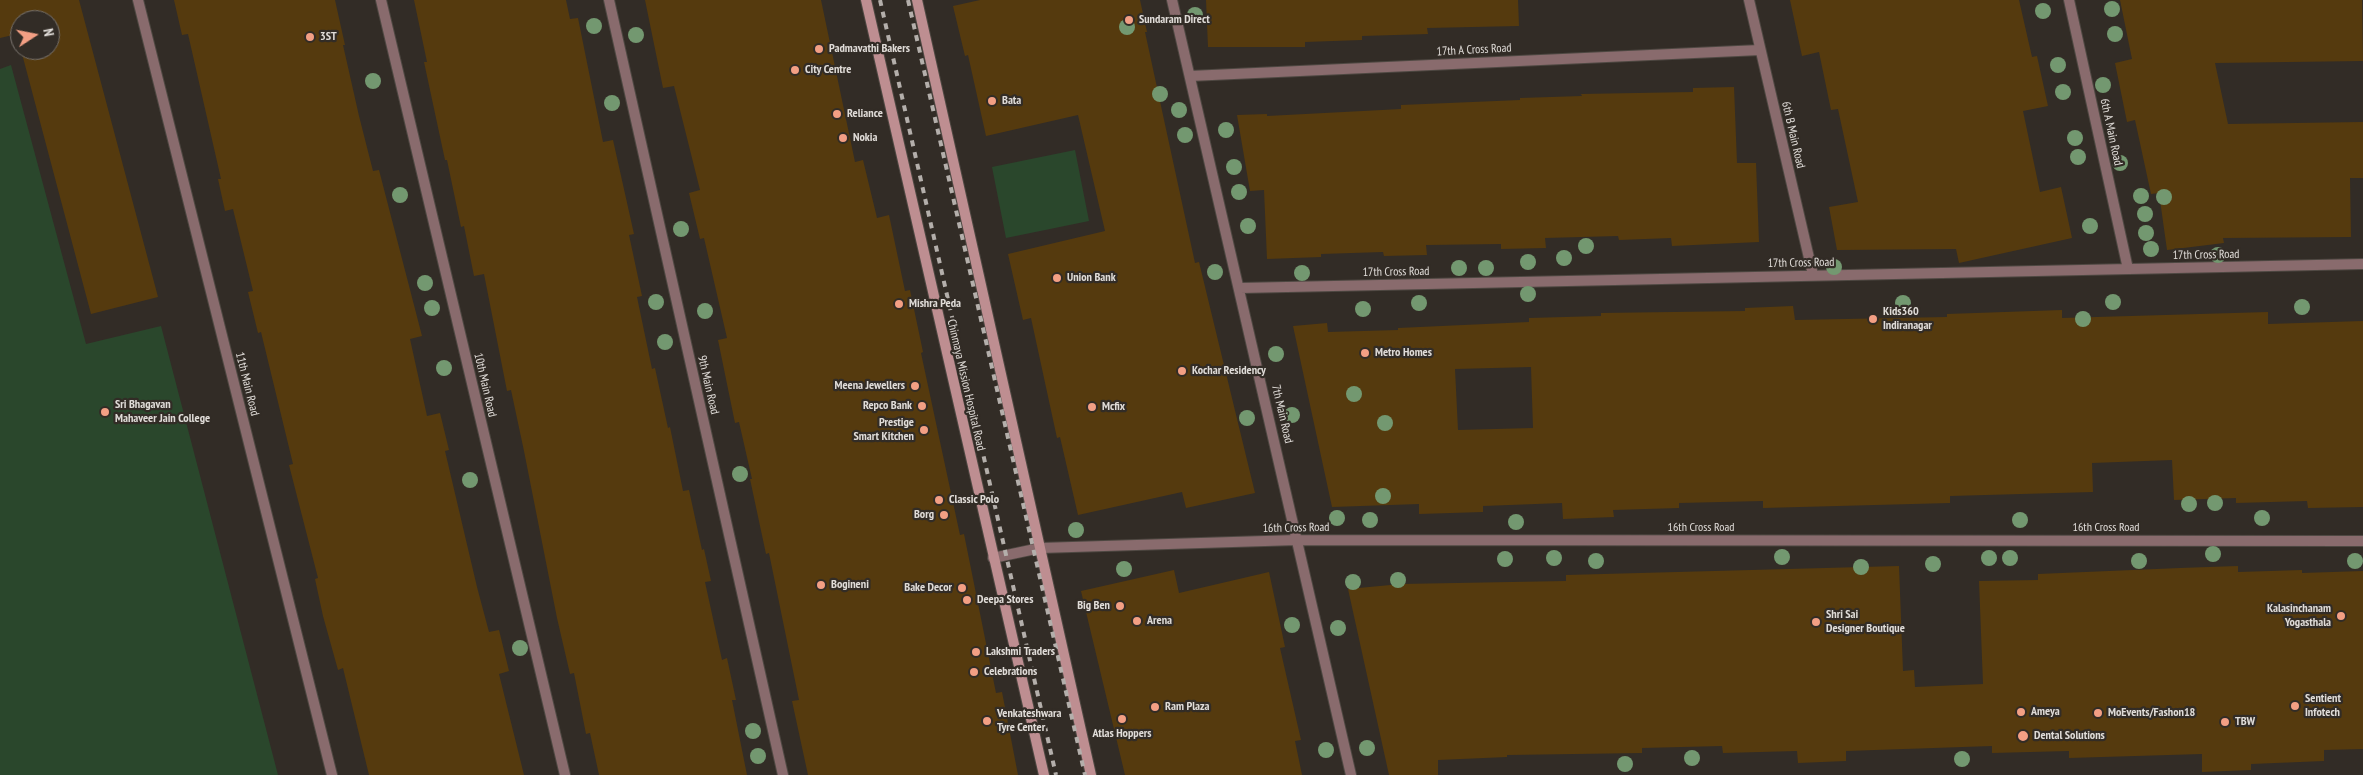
<!DOCTYPE html>
<style>
body{margin:0}
#map{position:relative;width:2363px;height:775px;overflow:hidden;background:#322c26;font-family:"PT Sans Narrow",sans-serif}
canvas{display:block}
.north{position:absolute;left:10px;top:10px;width:50px;height:50px;box-sizing:border-box;background:#322c26;border:1px solid #78726d;border-radius:50%;rotate:79deg;font-size:14px;font-weight:700;line-height:20px;text-align:center;color:#e0dcd8}
.north::after{content:'';display:block;margin:auto;width:18px;height:22px;background:#f39f84;clip-path:polygon(50% 0,100% 100%,50% 72%,0 100%)}
</style>
<div id="map">
<canvas width="2363" height="775"></canvas>
<div class="north">N</div>
</div>
<script>
const ctx = document.querySelector('canvas').getContext('2d');
ctx.lineJoin = 'round';
function fill(path, color) {
  ctx.fillStyle = color;
  ctx.fill(path, 'evenodd');
}
function shape(rows) {
  const path = new Path2D();
  for (const r of rows) {
    path.moveTo(r[0], r[1]);
    for (let i = 2; i < r.length; i += 2) path.lineTo(r[i], r[i + 1]);
  }
  return path;
}
function trace(path, color, width, dash) {
  ctx.strokeStyle = color;
  ctx.lineWidth = width;
  ctx.lineCap = dash ? 'butt' : 'round';
  ctx.setLineDash(dash || []);
  ctx.stroke(path);
}
function drawText(font, color, halo, rows, align = 'center') {
  ctx.font = font + ' "PT Sans Narrow",sans-serif';
  ctx.lineWidth = 4.5;
  ctx.setLineDash([]);
  ctx.textBaseline = 'middle';
  ctx.strokeStyle = halo;
  ctx.fillStyle = color;
  for (const [text, x, y, turn = 0] of rows) {
    ctx.save();
    ctx.translate(x, y);
    ctx.rotate((+turn || 0) * Math.PI / 180);
    ctx.textAlign = isNaN(turn) ? turn : align;
    if (halo) ctx.strokeText(text, 0, 0);
    ctx.fillText(text, 0, 0);
    ctx.restore();
  }
}
const green = shape([
 [11,65,86,344,161,326,278,775,0,775,0,69],
 [1075,150,1089,221,1006,238,992,167]
]);
const building = shape([
 [0,0,79,0,158,297,91,314,21,50,50,50,50,20,20,20,20,45,17,34,0,38],
 [174,0,335,0,345,45,343,45,359,116,373,171,379,170,422,336,410,339,427,416,440,413,449,450,445,451,477,587,489,632,499,630,509,671,499,674,524,775,369,775,343,668,338,670,323,616,315,579,318,578,289,465,293,464,261,332,258,333,248,292,253,291,233,209,225,211,218,179,221,179,188,34,182,35],
 [414,0,566,0,570,19,578,18,603,142,613,140,634,234,629,235,642,296,637,297,652,369,655,368,668,428,670,427,683,491,689,490,702,550,704,549,711,581,705,582,722,660,727,658,736,700,732,700,747,775,599,775,590,733,586,734,574,673,570,674,557,618,524,451,511,390,507,391,484,274,474,276,464,226,461,227,447,160,445,160,424,62,427,62],
 [645,0,821,0,855,162,863,160,877,218,889,215,905,291,910,290,923,352,921,353,960,535,964,534,996,693,1002,692,1018,775,808,775,792,701,799,700,769,553,766,554,750,479,752,479,739,422,735,423,718,340,727,338,704,238,700,239,689,193,700,190,674,86,663,88],
 [980,0,1140,0,1147,32,1145,32,1195,263,1199,262,1255,493,1186,508,1182,492,1078,515,1060,437,1057,438,1031,318,1023,320,1008,254,1105,231,1078,115,986,136,968,55,965,56,953,6],
 [1206,0,1518,0,1519,26,1427,28,1428,34,1362,36,1362,40,1305,42,1305,47,1208,47],
 [1790,0,2019,0,2032,57,2037,56,2048,106,2023,111,2040,192,2061,187,2072,238,1959,263,1956,249,1837,250,1829,207,1858,202,1838,109,1831,110,1819,52,1802,56],
 [2120,0,2362,0,2363,61,2215,63,2228,124,2363,122,2363,178,2350,178,2351,237,2223,238,2224,243,2167,250,2159,193,2151,194,2135,120,2127,122,2115,63,2132,59],
 [1734,87,1737,163,1756,163,1759,242,1672,246,1671,238,1619,240,1618,236,1545,238,1546,248,1501,249,1501,244,1426,245,1427,255,1384,256,1383,252,1321,254,1321,257,1267,259,1264,190,1250,191,1237,115,1267,114,1267,116,1401,109,1401,105,1520,100,1520,98,1582,96,1581,94,1693,92,1693,88],
 [1793,306,1795,320,1947,317,1947,314,2062,310,2062,318,2268,312,2268,324,2363,321,2363,507,2308,508,2307,501,2236,503,2236,498,2174,500,2172,460,2092,463,2093,492,1950,496,1950,503,1763,508,1763,501,1679,503,1679,508,1613,510,1614,517,1563,519,1562,503,1483,506,1483,512,1419,514,1419,504,1332,507,1293,326,1327,323,1328,332,1398,330,1398,328,1529,322,1529,318,1601,316,1601,313,1745,311,1745,308],
 [1531,367,1533,428,1458,430,1455,369],
 [1899,566,1903,671,1914,670,1915,687,1983,684,1979,581,2038,580,2038,574,2180,568,2238,566,2238,572,2302,570,2302,573,2363,571,2363,749,2324,750,2324,761,2251,764,2251,770,2202,772,2202,754,2069,758,2069,751,1992,753,1992,746,1846,751,1846,761,1798,763,1797,751,1723,753,1722,746,1642,748,1642,753,1507,755,1507,757,1438,760,1438,775,1389,775,1348,589,1401,584,1566,581,1566,575],
 [1174,570,1179,593,1269,572,1285,647,1280,648,1301,740,1295,741,1302,775,1125,775,1081,591]
]);
const street = shape([
 [138,0,332,775],
 [381,0,565,775],
 [609,0,783,775],
 [1172,0,1351,775],
 [1749,0,1813,275],
 [2069,0,2128,269],
 [1190,76,1760,50],
 [1240,288,2363,264],
 [993,558,1040,548,1297,540,2363,541]
]);
const secondary = shape([
 [866,0,1044,775],
 [917,0,1091,775]
]);
const rail = shape([
 [880,0,1056,775],
 [908,0,1085,775]
]);
const trees = [
 [2112,9],
 [2043,11],
 [1195,15],
 [594,26],
 [1127,27],
 [2115,34],
 [636,35],
 [2058,65],
 [373,81],
 [2103,85],
 [2063,92],
 [1160,94],
 [612,103],
 [1179,110],
 [1226,130],
 [1185,135],
 [2075,138],
 [2078,157],
 [2120,163],
 [1234,167],
 [1239,192],
 [400,195],
 [2141,196],
 [2164,197],
 [2145,214],
 [1248,226],
 [2090,226],
 [681,229],
 [2146,233],
 [1586,246],
 [2151,249],
 [2218,255],
 [1564,258],
 [1528,262],
 [1834,267],
 [1459,268],
 [1486,268],
 [1215,272],
 [1302,273],
 [425,283],
 [1528,294],
 [656,302],
 [2113,302],
 [1419,303],
 [1903,303],
 [2302,307],
 [432,308],
 [1363,309],
 [705,311],
 [2083,319],
 [665,342],
 [1276,354],
 [444,368],
 [1354,394],
 [1292,415],
 [1247,418],
 [1385,423],
 [740,474],
 [470,480],
 [1383,496],
 [2215,503],
 [2189,504],
 [1337,518],
 [2262,518],
 [1370,520],
 [2020,520],
 [1516,522],
 [1076,530],
 [2213,554],
 [1782,557],
 [1554,558],
 [1989,558],
 [2010,558],
 [1505,559],
 [1596,561],
 [2139,561],
 [2355,561],
 [1933,564],
 [1861,567],
 [1124,569],
 [1398,580],
 [1353,582],
 [1292,625],
 [1338,628],
 [520,648],
 [753,731],
 [1367,748],
 [1326,750],
 [758,756],
 [1692,758],
 [1962,759],
 [1625,764]
];
const markers = [
 [1129,20,5,"#f39f84"],
 [310,37,5,"#f39f84"],
 [819,49,5,"#f39f84"],
 [795,70,5,"#f39f84"],
 [992,101,5,"#f39f84"],
 [837,114,5,"#f39f84"],
 [843,138,5,"#f39f84"],
 [1057,278,5,"#f39f84"],
 [899,304,5,"#f39f84"],
 [1873,319,5,"#f39f84"],
 [1365,353,5,"#f39f84"],
 [1182,371,5,"#f39f84"],
 [915,386,5,"#f39f84"],
 [922,406,5,"#f39f84"],
 [1092,407,5,"#f39f84"],
 [105,412,5,"#f39f84"],
 [924,430,5,"#f39f84"],
 [939,500,5,"#f39f84"],
 [944,515,5,"#f39f84"],
 [821,585,5,"#f39f84"],
 [962,588,5,"#f39f84"],
 [967,600,5,"#f39f84"],
 [1120,606,5,"#f39f84"],
 [2341,616,5,"#f39f84"],
 [1137,621,5,"#f39f84"],
 [1816,622,5,"#f39f84"],
 [976,652,5,"#f39f84"],
 [974,672,5,"#f39f84"],
 [2295,706,5,"#f39f84"],
 [1155,707,5,"#f39f84"],
 [2021,712,5,"#f39f84"],
 [2098,713,5,"#f39f84"],
 [1122,719,5,"#f39f84"],
 [987,721,5,"#f39f84"],
 [2225,722,5,"#f39f84"],
 [2023,736,6,"#f39f84"]
];
const poiNames = [
 ["Sundaram Direct",1139,20],
 ["3ST",320,37],
 ["Padmavathi Bakers",829,49],
 ["City Centre",805,70],
 ["Bata",1002,101],
 ["Reliance",847,114],
 ["Nokia",853,138],
 ["Union Bank",1067,278],
 ["Mishra Peda",909,304],
 ["Kids360",1883,312],
 ["Indiranagar",1883,326],
 ["Metro Homes",1375,353],
 ["Kochar Residency",1192,371],
 ["Meena Jewellers",905,386,"right"],
 ["Sri Bhagavan",115,405],
 ["Mahaveer Jain College",115,419],
 ["Repco Bank",912,406,"right"],
 ["Mcfix",1102,407],
 ["Prestige",914,423,"right"],
 ["Smart Kitchen",914,437,"right"],
 ["Classic Polo",949,500],
 ["Borg",934,515,"right"],
 ["Bogineni",831,585],
 ["Bake Decor",952,588,"right"],
 ["Deepa Stores",977,600],
 ["Big Ben",1110,606,"right"],
 ["Kalasinchanam",2331,609,"right"],
 ["Yogasthala",2331,623,"right"],
 ["Shri Sai",1826,615],
 ["Designer Boutique",1826,629],
 ["Arena",1147,621],
 ["Lakshmi Traders",986,652],
 ["Celebrations",984,672],
 ["Sentient",2305,699],
 ["Infotech",2305,713],
 ["Ram Plaza",1165,707],
 ["Ameya",2031,712],
 ["MoEvents/Fashon18",2108,713],
 ["Venkateshwara",997,714],
 ["Tyre Center",997,728],
 ["TBW",2235,722],
 ["Atlas Hoppers",1122,734,"center"],
 ["Dental Solutions",2034,736]
];
const streetNames = [
 ["17th A Cross Road",1474,50,-3],
 ["6th A Main Road",2111,132,78],
 ["6th B Main Road",1793,135,77],
 ["17th Cross Road",2206,255,-1],
 ["17th Cross Road",1801,263,-1],
 ["17th Cross Road",1396,272,-1],
 ["11th Main Road",247,384,76],
 ["10th Main Road",485,385,77],
 ["9th Main Road",708,385,77],
 ["Chinmaya Mission Hospital Road",966,385,77],
 ["7th Main Road",1282,414,77],
 ["16th Cross Road",1296,528,-1],
 ["16th Cross Road",1701,528],
 ["16th Cross Road",2106,528]
];
fill(green, '#2a472c');
fill(building, '#553a0e');
trace(street, '#4e4842', 12);
trace(secondary, '#4e4842', 12);
trace(street, '#896b6d', 10);
trace(secondary, '#be8e91', 10);
trace(rail, '#b4afab', 4, [6, 6]);
ctx.fillStyle = '#739870';
for (const [x, y] of trees) {
  ctx.beginPath();
  ctx.arc(x, y, 8, 0, 2 * Math.PI);
  ctx.fill();
}
for (const [x, y, r, color] of markers) {
  const dot = new Path2D();
  dot.arc(x, y, r, 0, 2 * Math.PI);
  ctx.fillStyle = color;
  ctx.fill(dot);
  trace(dot, '#322c26', 2);
}
drawText('bold 12px', '#e0dcd8', '#322c26', poiNames, 'left');
drawText('12px', '#e0dcd8', '#322c26', streetNames);
</script>
